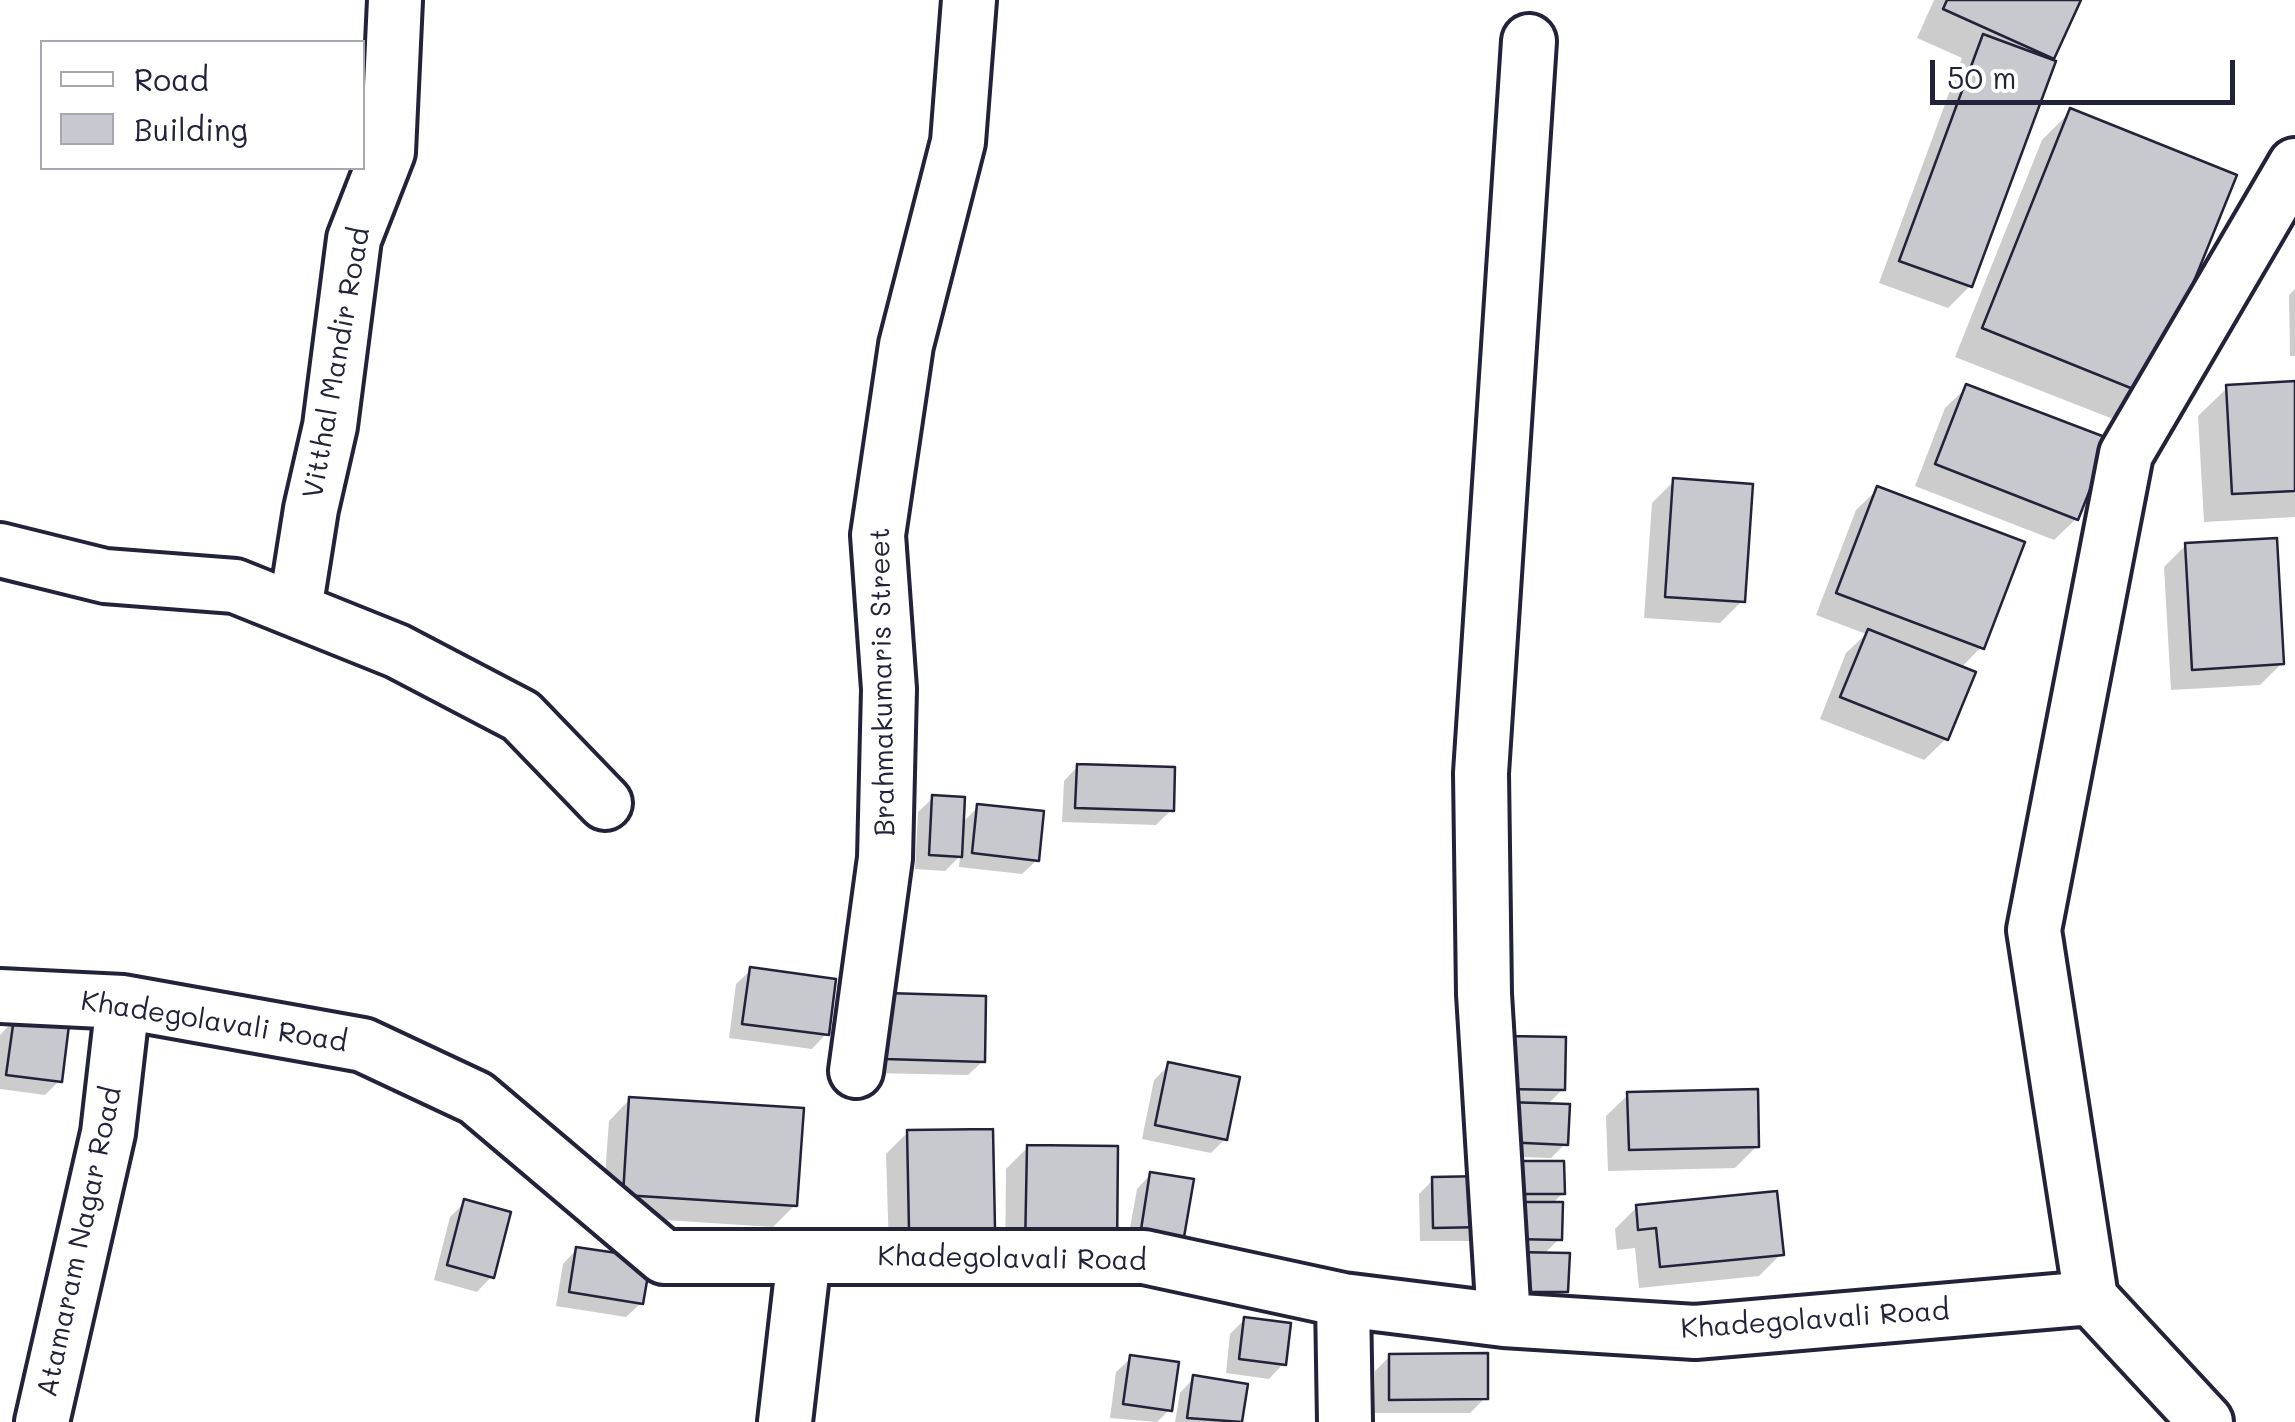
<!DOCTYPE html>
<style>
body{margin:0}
#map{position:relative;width:2295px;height:1422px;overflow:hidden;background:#fff;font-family:Mali,sans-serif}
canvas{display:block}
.legend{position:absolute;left:40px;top:40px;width:325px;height:130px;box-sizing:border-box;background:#fff;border:2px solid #a7a7b1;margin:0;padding:12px 18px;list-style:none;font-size:30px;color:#22223b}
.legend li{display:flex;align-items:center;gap:20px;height:50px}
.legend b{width:50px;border:2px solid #a7a7b1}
.scale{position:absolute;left:1930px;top:60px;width:305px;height:45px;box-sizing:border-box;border:5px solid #22223b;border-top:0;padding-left:12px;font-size:30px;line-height:35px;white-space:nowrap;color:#22223b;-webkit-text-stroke:8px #fff;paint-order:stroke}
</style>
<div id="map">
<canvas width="2295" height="1422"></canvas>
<ul class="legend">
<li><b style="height:12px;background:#fff"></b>Road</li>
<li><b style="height:28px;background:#c8c8cf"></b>Building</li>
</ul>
<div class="scale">50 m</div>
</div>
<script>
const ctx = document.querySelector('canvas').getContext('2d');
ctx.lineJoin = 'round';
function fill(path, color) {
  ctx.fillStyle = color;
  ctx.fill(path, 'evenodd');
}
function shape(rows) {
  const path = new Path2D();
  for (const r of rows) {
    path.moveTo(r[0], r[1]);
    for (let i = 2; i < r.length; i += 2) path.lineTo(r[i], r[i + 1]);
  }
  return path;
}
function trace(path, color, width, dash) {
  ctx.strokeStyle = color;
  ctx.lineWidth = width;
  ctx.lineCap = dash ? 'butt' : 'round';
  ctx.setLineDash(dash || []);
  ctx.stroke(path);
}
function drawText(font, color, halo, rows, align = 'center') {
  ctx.font = font + ' Mali,sans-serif';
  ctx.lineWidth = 8;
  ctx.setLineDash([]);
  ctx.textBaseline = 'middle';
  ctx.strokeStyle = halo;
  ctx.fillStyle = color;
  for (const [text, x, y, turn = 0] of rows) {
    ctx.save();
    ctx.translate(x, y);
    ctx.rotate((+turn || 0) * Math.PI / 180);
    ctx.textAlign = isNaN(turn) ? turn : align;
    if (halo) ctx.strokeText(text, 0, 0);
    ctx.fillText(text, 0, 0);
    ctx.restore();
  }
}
const shadow = shape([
 [1934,0,2078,0,2049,61,1970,286,1948,308,1879,283,1962,58,1917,38],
 [2071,111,2146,393,2118,421,1955,357,2042,140],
 [2295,289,2295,356,2290,356,2289,295],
 [2295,384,2295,517,2204,522,2198,416,2227,388],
 [1967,387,2076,519,2054,540,1915,486,1945,408],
 [1674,481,1742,601,1720,623,1644,618,1652,503],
 [1878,489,1981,647,1960,669,1946,739,1924,760,1820,719,1846,653,1866,634,1816,615,1856,510],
 [2186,545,2282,663,2260,685,2171,690,2164,567],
 [1078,766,1171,810,1156,825,1062,822,1064,781],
 [933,798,961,824,978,807,1037,860,1022,874,959,867,960,856,945,871,915,869,918,812],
 [751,970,826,1034,812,1049,729,1038,736,984],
 [874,1010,983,1061,968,1075,872,1073],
 [14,1020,59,1081,45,1095,0,1089,0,1035],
 [1493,1053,1563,1089,1546,1106,1565,1144,1551,1158,1491,1156],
 [1169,1065,1225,1139,1211,1153,1142,1139,1154,1080],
 [1628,1095,1757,1146,1735,1168,1608,1171,1606,1116],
 [630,1099,795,1205,773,1227,602,1216,609,1121],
 [908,1132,992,1227,970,1249,889,1251,886,1154],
 [1028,1147,1116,1149,1005,1270,1006,1169],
 [1507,1170,1563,1193,1551,1205,1559,1239,1543,1255,1566,1291,1551,1306,1499,1305],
 [1151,1174,1166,1257,1126,1250,1137,1189],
 [1433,1180,1484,1226,1469,1241,1420,1241,1419,1194],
 [465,1202,491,1277,477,1292,434,1280,450,1217],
 [1637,1207,1781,1254,1759,1276,1639,1288,1635,1248,1617,1250,1615,1229],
 [577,1249,641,1303,626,1317,556,1306,563,1264],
 [1245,1319,1283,1364,1269,1379,1226,1373,1230,1334],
 [1390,1356,1485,1398,1470,1413,1375,1413,1375,1371],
 [1131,1358,1170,1409,1157,1422,1110,1418,1116,1372],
 [1194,1378,1245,1386,1240,1422,1175,1422,1180,1393]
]);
const building = shape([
 [1947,0,2081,0,2054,59,1943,9,1947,0],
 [1983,34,2056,61,1972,287,1899,261,1983,34],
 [2070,108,2237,175,2148,395,1982,328,2070,108],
 [2295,381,2295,491,2232,494,2226,385,2295,381],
 [1966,384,2110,439,2078,520,1935,464,1966,384],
 [1673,478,1753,484,1745,602,1665,597,1673,478],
 [1877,486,2025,542,1984,649,1836,593,1877,486],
 [2277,538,2284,664,2192,670,2185,543,2277,538],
 [1868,629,1976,672,1948,740,1840,697,1868,629],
 [1077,764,1175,767,1174,811,1075,808,1077,764],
 [932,795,965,797,962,857,929,855,932,795],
 [977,804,1044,811,1039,861,972,853,977,804],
 [750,967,836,979,829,1035,742,1024,750,967],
 [887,993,986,996,985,1062,885,1059,887,993],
 [14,1018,69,1025,62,1082,6,1075,14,1018],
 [1507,1036,1566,1037,1565,1090,1506,1089,1507,1036],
 [1168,1062,1240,1077,1227,1140,1155,1125,1168,1062],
 [1758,1089,1759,1147,1629,1150,1627,1092,1758,1089],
 [629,1097,804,1108,797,1206,623,1195,629,1097],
 [1505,1102,1570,1104,1568,1145,1504,1142,1505,1102],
 [993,1129,995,1228,909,1230,907,1130,993,1129],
 [1027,1145,1118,1146,1117,1251,1025,1249,1027,1145],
 [1513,1161,1564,1161,1565,1194,1513,1194,1513,1161],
 [1150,1172,1194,1179,1183,1243,1140,1236,1150,1172],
 [1486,1176,1486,1227,1433,1228,1432,1177,1486,1176],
 [1777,1191,1784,1255,1660,1267,1656,1228,1638,1230,1636,1205,1777,1191],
 [464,1199,511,1212,494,1278,447,1265,464,1199],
 [1512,1202,1563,1202,1562,1240,1512,1239,1512,1202],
 [576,1247,651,1258,643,1304,569,1292,576,1247],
 [1513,1252,1570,1253,1568,1292,1513,1292,1513,1252],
 [1244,1317,1291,1323,1286,1365,1239,1359,1244,1317],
 [1488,1353,1488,1399,1389,1400,1389,1354,1488,1353],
 [1130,1355,1179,1362,1172,1411,1123,1404,1130,1355],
 [1193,1375,1248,1384,1242,1422,1187,1418,1193,1375]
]);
const minor = shape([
 [0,550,105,576,235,586,397,651,521,716,605,803],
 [295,610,311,509,330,426,354,239,388,152,395,0],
 [0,996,123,1002,363,1045,476,1098,664,1257,1144,1257,1343,1300,1504,1320,1695,1332,2091,1298],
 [856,1071,885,858,889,689,878,535,906,345,958,142,969,0],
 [1343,1300,1345,1422],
 [1504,1320,1484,994,1481,773,1529,41],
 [42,1422,108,1133,123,1002],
 [785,1422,804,1257],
 [2206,1422,2091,1298,2034,930,2126,454,2295,165]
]);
const streetNames = [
 ["Vitthal Mandir Road",337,363,-80],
 ["Brahmakumaris Street",883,682,-91],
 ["Khadegolavali Road",214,1022,9],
 ["Atamaram Nagar Road",80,1242,-78],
 ["Khadegolavali Road",1012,1259,1],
 ["Khadegolavali Road",1815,1320,-4]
];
fill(shadow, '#0003');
fill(building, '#c8c8cf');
trace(building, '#22223b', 2.5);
trace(minor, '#22223b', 60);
trace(minor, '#fff', 52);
drawText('28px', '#22223b', '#fff', streetNames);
</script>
